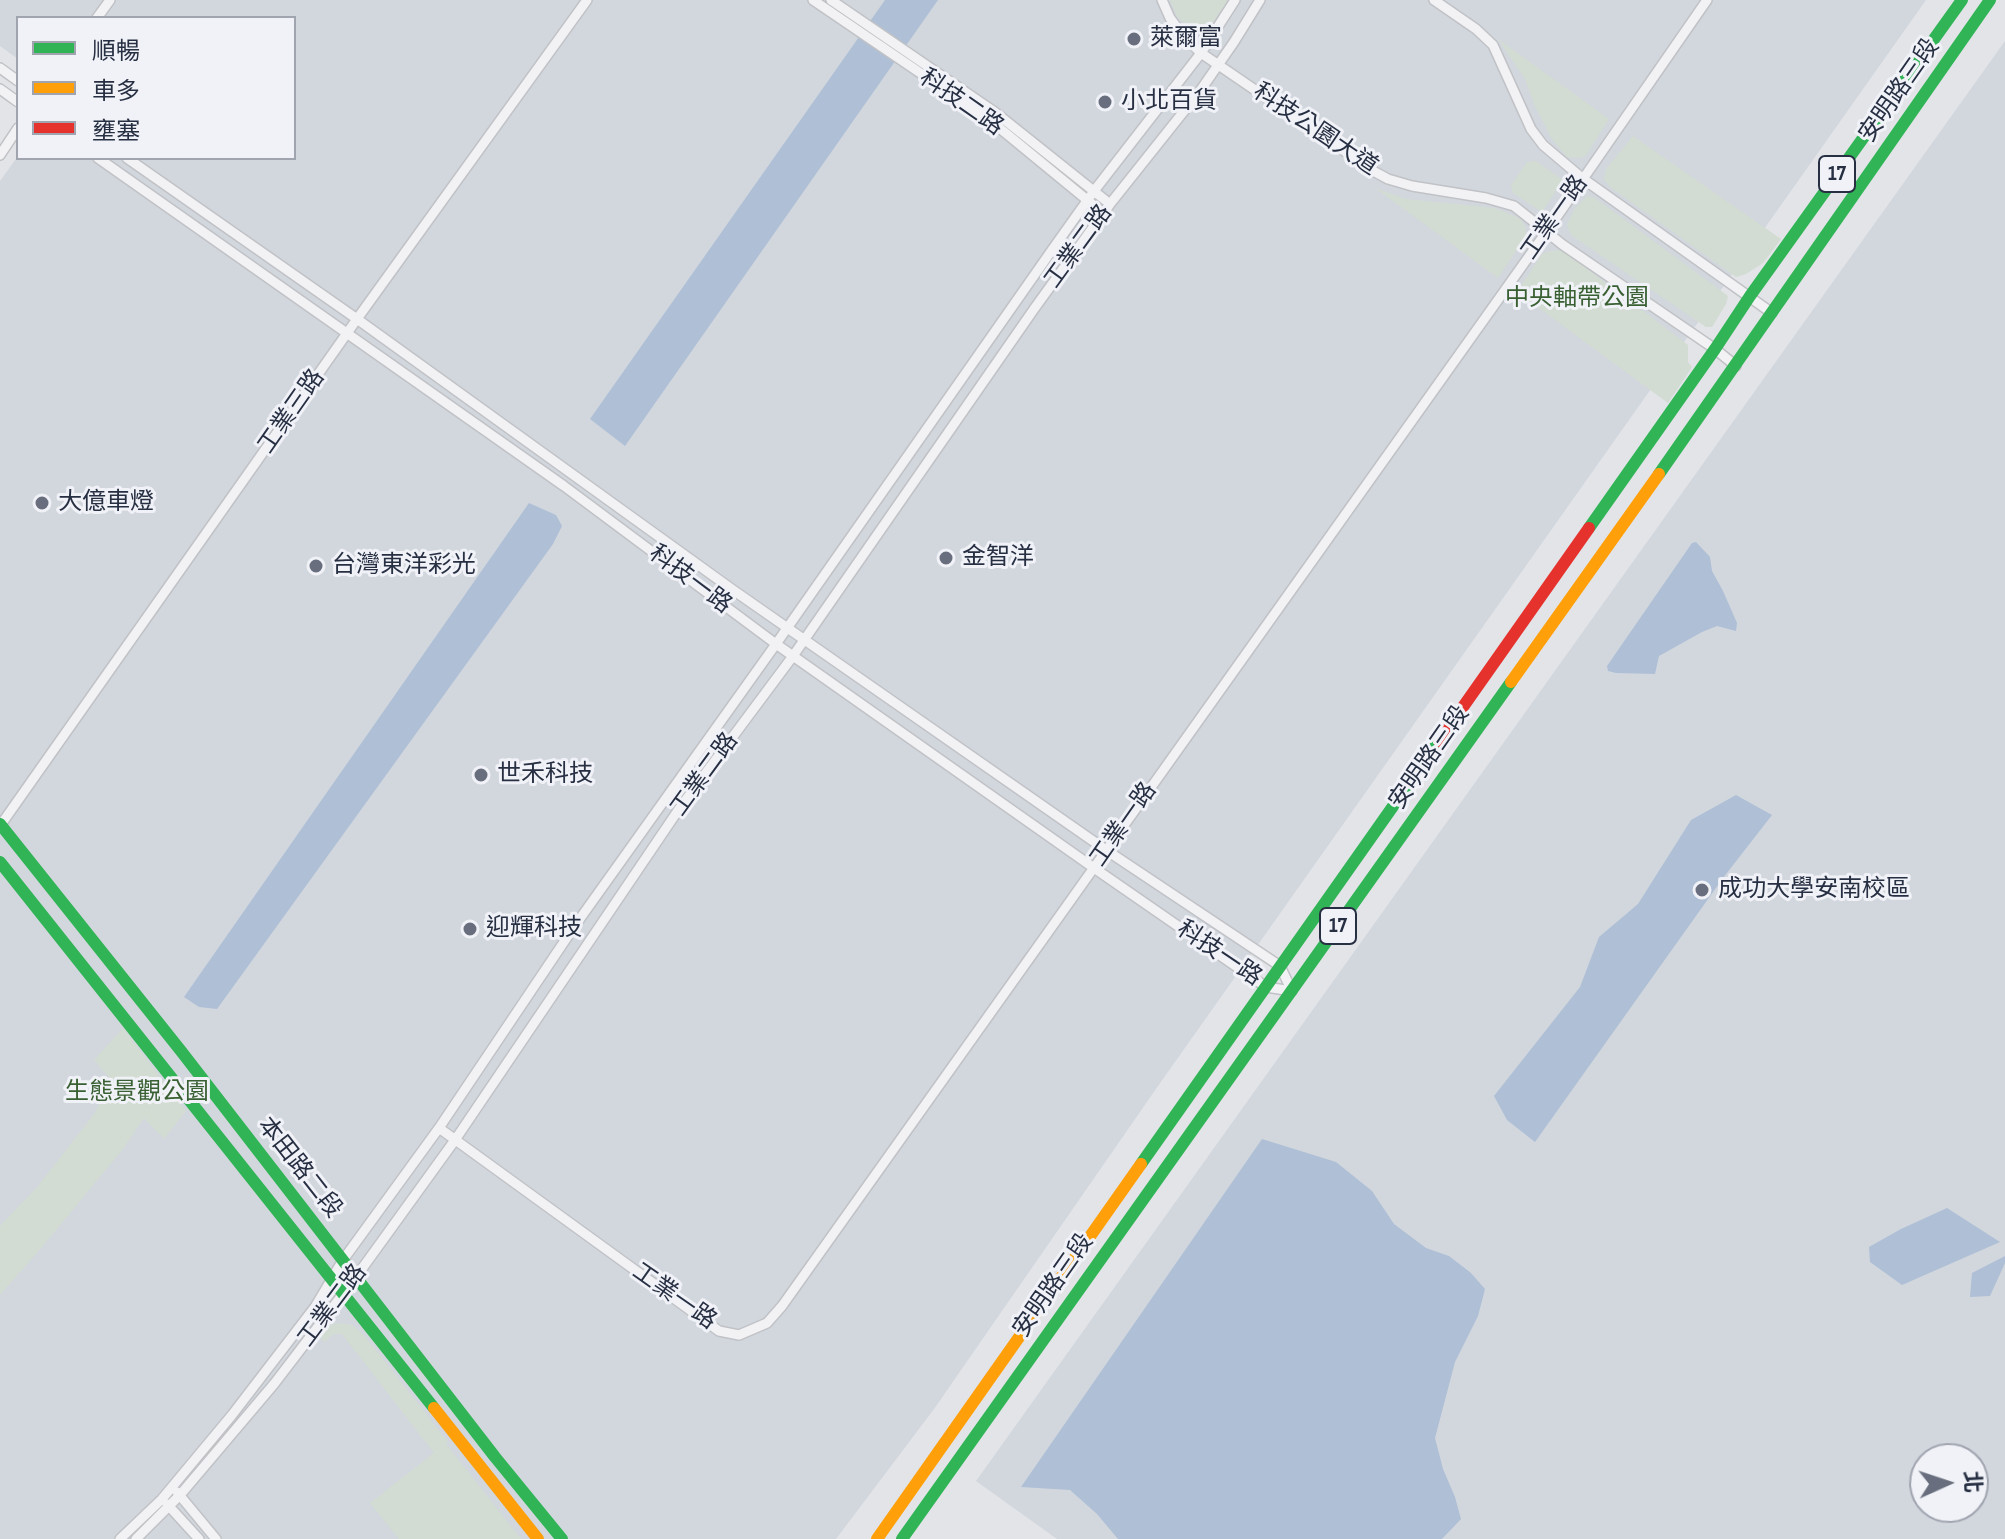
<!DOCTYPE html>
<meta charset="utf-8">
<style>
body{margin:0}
#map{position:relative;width:2005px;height:1539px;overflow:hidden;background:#e2e4e8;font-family:"Sofia Sans Condensed","Noto Sans TC",sans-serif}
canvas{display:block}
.legend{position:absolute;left:16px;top:16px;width:280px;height:144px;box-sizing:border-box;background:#f0f2f7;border:2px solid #a0a4af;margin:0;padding:10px 14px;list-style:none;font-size:24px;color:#272f43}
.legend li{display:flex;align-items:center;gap:16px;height:40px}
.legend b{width:40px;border:2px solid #a0a4af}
.north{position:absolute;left:1909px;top:1443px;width:80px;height:80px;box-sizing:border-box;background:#f0f2f7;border:2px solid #a0a4af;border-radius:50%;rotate:87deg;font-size:22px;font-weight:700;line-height:32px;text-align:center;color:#272f43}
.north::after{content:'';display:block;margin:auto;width:28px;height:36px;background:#686e7d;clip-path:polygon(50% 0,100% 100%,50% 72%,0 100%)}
</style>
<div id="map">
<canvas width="2005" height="1539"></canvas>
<ul class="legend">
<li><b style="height:10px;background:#30b455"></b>順暢</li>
<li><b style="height:10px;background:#ff9f0a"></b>車多</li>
<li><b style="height:10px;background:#e5322d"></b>壅塞</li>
</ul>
<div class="north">北</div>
</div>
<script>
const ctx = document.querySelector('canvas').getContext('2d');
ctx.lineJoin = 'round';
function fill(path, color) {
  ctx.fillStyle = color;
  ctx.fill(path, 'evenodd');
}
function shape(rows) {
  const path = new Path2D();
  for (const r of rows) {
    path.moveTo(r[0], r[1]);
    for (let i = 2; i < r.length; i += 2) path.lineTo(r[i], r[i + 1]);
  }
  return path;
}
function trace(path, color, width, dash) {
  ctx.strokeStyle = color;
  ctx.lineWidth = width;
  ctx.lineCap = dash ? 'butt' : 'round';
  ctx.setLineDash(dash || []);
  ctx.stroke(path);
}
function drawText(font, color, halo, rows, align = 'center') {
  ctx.font = font + ' "Sofia Sans Condensed","Noto Sans TC",sans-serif';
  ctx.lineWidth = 6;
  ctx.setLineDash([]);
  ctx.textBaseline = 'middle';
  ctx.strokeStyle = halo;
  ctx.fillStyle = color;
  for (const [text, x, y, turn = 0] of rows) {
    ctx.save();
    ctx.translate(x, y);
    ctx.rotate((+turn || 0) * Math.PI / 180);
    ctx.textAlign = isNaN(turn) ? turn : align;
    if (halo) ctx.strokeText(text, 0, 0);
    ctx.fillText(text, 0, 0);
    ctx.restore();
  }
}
const built = shape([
 [0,0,1926,0,1158,1086,934,1409,836,1539,0,1539,0,181,18,156,18,158,294,158,294,18,18,18,18,59,0,46],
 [2005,41,2005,1539,1057,1539,976,1481],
 [1925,1459,1973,1459,1973,1507,1925,1507]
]);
const green = shape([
 [1170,0,1228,0,1207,31,1197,33,1189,30,1177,16],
 [1498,39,1609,119,1586,155,1581,158,1567,157,1552,139,1535,106,1525,79],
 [1633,136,1781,239,1763,263,1746,274,1736,277,1610,187,1604,179,1606,169],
 [1536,161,1563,180,1542,212,1513,193,1511,185,1527,162],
 [1375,188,1406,199,1495,208,1521,219,1526,229,1526,236,1498,278],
 [1587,196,1595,198,1728,296,1726,304,1712,327,1706,327,1571,235,1567,225,1575,208],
 [1562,250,1688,345,1688,362,1692,367,1668,403,1517,292,1542,254,1550,251],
 [123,1028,186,1111,164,1139,144,1118,123,1149,42,1247,0,1295,0,1226,38,1186,94,1114,112,1081,94,1060],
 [338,1323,352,1325,364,1335,448,1442,446,1444,521,1539,399,1539,370,1503,434,1453,342,1334,333,1334,325,1342,320,1338,330,1325]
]);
const water = shape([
 [885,0,938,0,625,446,590,419],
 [529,503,556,515,562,526,553,544,217,1009,199,1007,184,997],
 [1696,542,1710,557,1712,571,1723,591,1737,623,1736,631,1717,626,1702,632,1659,656,1655,674,1616,673,1608,671,1607,666,1692,543],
 [1736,795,1772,815,1723,878,1535,1142,1507,1120,1494,1096,1580,987,1599,937,1638,904,1691,820],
 [1262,1139,1336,1162,1372,1191,1394,1224,1426,1248,1449,1256,1471,1273,1485,1289,1478,1316,1455,1362,1435,1438,1443,1469,1455,1497,1461,1519,1442,1539,1118,1539,1097,1514,1070,1490,1021,1487],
 [1947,1208,2000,1242,1902,1285,1870,1262,1869,1247,1901,1229],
 [2005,1256,2005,1263,1990,1296,1970,1297,1972,1273]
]);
const street = shape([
 [813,0,991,121,1103,213],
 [831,0,996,113,1110,204],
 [1162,0,1170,18,1183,36,1201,53,1375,172,1388,179,1412,186,1486,198,1514,206,1563,245,1715,349,1736,366],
 [1434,0,1476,29,1493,45,1531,129,1543,145,1582,178,1772,313],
 [97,18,110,0],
 [0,68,18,81],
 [0,89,18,102],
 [0,155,18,128],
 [98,158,564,486,776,644,1094,868,1266,987,1292,991],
 [127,158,357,319,733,590,1106,850,1280,966,1292,991],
 [0,826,357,319,587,0],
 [439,1128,719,1331,739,1335,767,1323,782,1306,1547,231,1707,0],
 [177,1492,216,1539],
 [167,1504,199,1539],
 [120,1539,162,1499,232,1415,315,1307,343,1260,439,1128,574,927,776,644,1052,250,1094,191,1201,53,1235,0],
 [136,1539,180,1495,274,1384,356,1277,455,1140,679,809,793,656,1034,309,1110,204,1200,91,1234,42,1260,0]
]);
const fast = shape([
 [1659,474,1990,0],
 [1589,528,1715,349,1750,296,1962,0],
 [0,824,181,1051,495,1457,562,1539],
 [0,862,434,1408],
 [1141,1164,1439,741],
 [902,1539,1511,682]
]);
const slow = shape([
 [1511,682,1659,474],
 [434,1408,538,1539],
 [877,1539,1141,1164]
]);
const jam = shape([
 [1439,741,1589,528]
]);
const markers = [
 [1134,39,8,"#686e7d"],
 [1105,102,8,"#686e7d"],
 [42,503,8,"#686e7d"],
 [946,558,8,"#686e7d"],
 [316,566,8,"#686e7d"],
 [481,775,8,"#686e7d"],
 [1702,890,8,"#686e7d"],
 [470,929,8,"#686e7d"]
];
const shields = [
 [1837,174,36],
 [1338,926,36]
];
const shieldNames = [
 ["17",1837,174],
 ["17",1338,926]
];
const poiNames = [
 ["萊爾富",1150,39],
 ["小北百貨",1121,102],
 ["大億車燈",58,503],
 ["金智洋",962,558],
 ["台灣東洋彩光",332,566],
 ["世禾科技",497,775],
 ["成功大學安南校區",1718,890],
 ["迎輝科技",486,929]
];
const streetNames = [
 ["安明路三段",1900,91,-55],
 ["科技二路",961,103,35],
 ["科技公園大道",1315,130,34],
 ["工業一路",1555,218,-55],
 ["工業二路",1079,247,-54],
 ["工業三路",292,412,-55],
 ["科技一路",690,580,37],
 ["安明路三段",1430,758,-55],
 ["工業二路",705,775,-54],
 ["工業一路",1124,825,-55],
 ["科技一路",1219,954,34],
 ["本田路二段",299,1168,52],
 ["安明路三段",1054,1286,-55],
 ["工業一路",674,1297,35],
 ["工業二路",333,1306,-53]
];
const parkNames = [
 ["中央軸帶公園",1577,299],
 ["生態景觀公園",137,1093]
];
fill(built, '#d2d7de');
fill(green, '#d2dcd2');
fill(water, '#aebfd6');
trace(street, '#c0c2c6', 12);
trace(street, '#f2f2f4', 9);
trace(fast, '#30b455', 12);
trace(slow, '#ff9f0a', 12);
trace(jam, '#e5322d', 12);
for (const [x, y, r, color] of markers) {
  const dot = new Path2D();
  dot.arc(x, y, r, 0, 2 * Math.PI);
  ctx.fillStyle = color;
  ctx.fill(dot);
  trace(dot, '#f0f2f7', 3);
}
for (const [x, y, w] of shields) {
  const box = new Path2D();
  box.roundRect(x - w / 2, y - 18, w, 36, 6);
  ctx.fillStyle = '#f0f2f7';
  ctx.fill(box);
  trace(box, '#272f43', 2);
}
drawText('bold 22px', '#272f43', null, shieldNames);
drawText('24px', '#272f43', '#f0f2f7', poiNames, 'left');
drawText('24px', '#272f43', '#f0f2f7', streetNames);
drawText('24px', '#396033', '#f0f2f7', parkNames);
</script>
